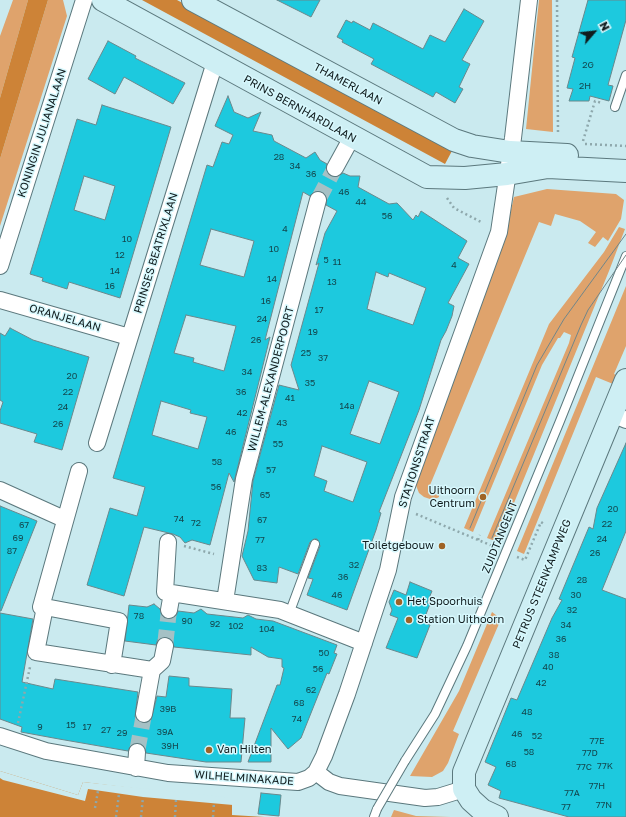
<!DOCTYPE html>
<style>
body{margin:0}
#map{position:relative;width:626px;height:817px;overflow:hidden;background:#caeaef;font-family:"Golos Text",sans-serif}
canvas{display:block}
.north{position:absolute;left:574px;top:12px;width:40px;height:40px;-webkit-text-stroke:3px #d7f8fd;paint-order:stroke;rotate:62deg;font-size:11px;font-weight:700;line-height:16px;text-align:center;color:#101c1e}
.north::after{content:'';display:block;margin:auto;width:14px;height:18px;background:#101c1e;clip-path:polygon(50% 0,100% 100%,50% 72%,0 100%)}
</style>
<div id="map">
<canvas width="626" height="817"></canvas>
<div class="north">N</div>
</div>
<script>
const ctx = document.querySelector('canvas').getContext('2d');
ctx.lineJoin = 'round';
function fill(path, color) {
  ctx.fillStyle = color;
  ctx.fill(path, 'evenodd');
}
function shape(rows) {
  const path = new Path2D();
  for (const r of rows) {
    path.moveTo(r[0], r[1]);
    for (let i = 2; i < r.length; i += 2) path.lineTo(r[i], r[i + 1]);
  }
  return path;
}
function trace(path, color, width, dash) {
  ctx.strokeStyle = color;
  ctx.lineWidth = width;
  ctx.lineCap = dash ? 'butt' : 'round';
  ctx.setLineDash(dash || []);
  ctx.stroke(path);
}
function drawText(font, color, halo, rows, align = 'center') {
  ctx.font = font + ' "Golos Text",sans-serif';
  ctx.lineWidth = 3;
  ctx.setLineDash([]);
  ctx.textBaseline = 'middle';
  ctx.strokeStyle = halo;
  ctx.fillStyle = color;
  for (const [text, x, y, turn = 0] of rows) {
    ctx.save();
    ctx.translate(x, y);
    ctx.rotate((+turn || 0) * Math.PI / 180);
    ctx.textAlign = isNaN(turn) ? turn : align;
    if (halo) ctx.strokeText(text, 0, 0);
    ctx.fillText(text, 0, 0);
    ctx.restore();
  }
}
const green = shape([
 [13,0,28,0,0,98,0,36],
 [48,0,63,0,67,16,0,226,0,159],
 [539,0,552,0,553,132,526,129],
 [547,189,616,194,624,200,621,219,608,241,603,237,595,247,588,243,596,232,580,221,555,214,551,226,539,222,428,490,439,495,439,497,433,500,424,497,419,493,415,483,459,366,507,227,514,197],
 [619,227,625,229,609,271,498,542,487,538,569,343,571,335,564,332,560,338,558,338,542,365,473,532,464,528,549,324,604,252],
 [626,286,626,346,614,374,616,375,618,386,596,377,524,554,517,551],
 [492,612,501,619,453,731,459,734,448,763,443,771,432,777,410,776,459,691],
 [394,810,416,816,451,817,391,817]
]);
const water = shape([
 [28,0,48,0,0,159,0,98],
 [142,0,177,0,293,63,453,149,445,164],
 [0,771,78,795,83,782,232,800,232,815,265,817,0,817]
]);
const pier = shape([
 [0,771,78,795,83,782,233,798,233,805,143,797,88,789,85,801,3,780,0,778]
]);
const building = shape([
 [277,0,320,0,311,17,277,0],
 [588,0,626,0,626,20,608,85,613,86,609,101,590,96,589,101,569,101,573,89,567,88,575,58,572,57,588,0],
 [464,9,484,21,462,60,470,64,459,87,463,89,455,103,436,92,433,97,371,64,374,59,342,42,343,40,337,37,346,20,352,23,353,21,370,30,373,23,423,49,430,35,445,42,464,9],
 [108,41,136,56,135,58,185,83,173,104,124,77,115,94,88,79,108,41],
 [228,96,234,112,248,118,261,112,253,131,272,135,274,141,306,158,315,152,320,160,327,164,326,169,330,176,336,177,343,173,350,176,360,176,358,187,389,204,397,203,413,220,416,215,418,217,421,211,467,241,458,258,469,264,448,303,454,306,452,316,446,331,441,340,419,410,379,512,381,513,376,530,347,610,307,595,313,579,308,578,320,546,317,539,314,539,310,542,298,574,279,567,277,583,254,580,242,556,248,531,253,481,279,385,299,390,291,365,319,263,316,265,325,233,337,211,326,205,327,197,320,191,315,191,310,196,303,192,265,340,270,337,234,482,229,473,210,545,192,540,185,543,180,537,173,534,144,527,124,596,87,585,110,508,137,516,145,487,113,478,207,165,213,167,222,142,229,144,233,135,215,126,228,96],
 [211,229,254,241,244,277,200,265,211,229],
 [376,272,388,277,389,273,426,288,413,325,367,309,376,272],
 [186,315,236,326,224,371,193,362,194,358,174,353,186,315],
 [369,381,399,392,380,444,350,434,369,381],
 [161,401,191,410,190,413,207,417,198,449,152,435,161,401],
 [322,446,367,462,353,502,324,491,327,481,314,476,322,446],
 [102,105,171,127,120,298,69,282,67,289,42,281,43,278,30,274,77,119,96,125,102,105],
 [84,176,115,186,105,220,74,210,84,176],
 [10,328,33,340,89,357,62,450,34,442,37,434,0,423,0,411,3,402,0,400,0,333,5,336,10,328],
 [626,443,626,531,602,590,626,599,626,817,569,817,499,798,501,791,488,785,496,767,485,762,511,698,517,700,552,618,562,600,559,599,589,527,593,529,597,508,626,443],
 [0,506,37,521,1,611,0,611,0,506],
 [410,582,432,591,427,603,430,604,423,622,430,625,417,658,386,648,398,618,390,615,392,610,389,602,394,590,406,595,410,582],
 [154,604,160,609,163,617,167,619,176,616,178,611,194,613,201,609,207,614,243,618,248,615,256,619,273,621,337,645,334,653,337,654,329,674,327,673,301,738,288,749,271,728,271,762,248,762,277,685,280,685,284,668,282,667,282,659,268,657,251,647,251,655,174,647,172,639,166,637,158,639,156,645,125,641,129,605,147,607,154,604],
 [0,613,33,619,22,682,53,689,55,679,138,692,135,717,142,723,148,723,151,720,157,696,166,697,169,676,189,678,189,686,232,689,230,718,245,718,241,762,206,762,146,753,145,747,138,743,132,744,128,751,59,739,21,732,22,727,0,719,0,613],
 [261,793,281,795,279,816,258,814,261,793]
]);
const streetTunnel = shape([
 [318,200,335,168],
 [165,646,169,610],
 [137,752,144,714]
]);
const path = shape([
 [557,0,558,133],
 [583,141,595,101,602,103],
 [585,144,626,146],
 [447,198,454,208,483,223],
 [416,514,495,547],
 [478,540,480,535],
 [184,546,214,554],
 [517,557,525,560,541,522,544,524],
 [18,723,30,667],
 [95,808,98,791],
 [116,817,119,794],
 [141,817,143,797],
 [175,817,176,800],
 [213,817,214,803]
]);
const lane = shape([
 [615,107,626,75],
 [289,614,315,544],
 [405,761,435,714,467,646,560,421,626,256],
 [374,817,377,809]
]);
const street = shape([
 [335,168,352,137],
 [0,266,84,0],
 [0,300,129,337],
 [612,414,626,420],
 [97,443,215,62],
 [79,471,41,607,45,607,36,652,152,670],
 [0,490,64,519],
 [168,542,165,592,280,610,364,643],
 [225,601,244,479,318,200],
 [45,607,119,621,112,665],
 [169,610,172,593],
 [144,714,152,670,162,661,165,646],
 [0,736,46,751,168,773,298,782,309,778,316,772,324,756,347,694,388,570,403,497,499,232,513,138,529,0],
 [136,768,137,752],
 [316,772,329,782,340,786,425,798,438,797,464,789]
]);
const secondary = shape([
 [103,0,427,177,465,178,507,174,548,167,626,171],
 [193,0,454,140,472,146,510,152,567,155],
 [497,817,482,810,471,800,464,789,464,772,626,380]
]);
const tram = shape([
 [470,528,537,365,564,319,626,234],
 [492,538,581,325,588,310,626,255]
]);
const laneBridge = shape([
 [377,809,405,761]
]);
const markers = [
 [483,497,4,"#9f6325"],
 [442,546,4,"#9f6325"],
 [399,602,4,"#9f6325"],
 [409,620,4,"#9f6325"],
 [209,750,4,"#9f6325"]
];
const numberNames = [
 ["2G",588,65],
 ["2H",585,86],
 ["28",279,157],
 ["34",295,166],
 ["36",311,174],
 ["46",344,192],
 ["44",361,202],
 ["56",387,216],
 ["4",285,229],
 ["10",127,239],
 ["10",274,249],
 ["12",120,255],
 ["5",326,260],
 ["11",337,262],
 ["4",454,265],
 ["14",115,271],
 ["14",272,279],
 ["13",332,282],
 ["16",110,286],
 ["16",266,301],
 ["17",319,310],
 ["24",262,319],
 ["19",313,332],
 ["26",256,340],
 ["25",306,353],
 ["37",323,358],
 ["34",247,372],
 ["20",72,376],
 ["35",310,383],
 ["22",68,392],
 ["36",241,392],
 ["41",290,398],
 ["14a",347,406],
 ["24",63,407],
 ["42",242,413],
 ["43",282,423],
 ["26",58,424],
 ["46",231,432],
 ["55",278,444],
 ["58",217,462],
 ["57",271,470],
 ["56",216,487],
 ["65",265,495],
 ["20",613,509],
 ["74",179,519],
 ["67",262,520],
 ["72",196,523],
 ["22",607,524],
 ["67",24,525],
 ["69",18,538],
 ["24",602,539],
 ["77",260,540],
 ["87",12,551],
 ["26",595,553],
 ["32",354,565],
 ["83",262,568],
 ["36",343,577],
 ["28",582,580],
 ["46",337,595],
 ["30",576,595],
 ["32",572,610],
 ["78",139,616],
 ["90",187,621],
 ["92",215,624],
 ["34",566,625],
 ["102",236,626],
 ["104",267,629],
 ["36",561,639],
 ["50",324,653],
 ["38",554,655],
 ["40",548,667],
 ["56",318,669],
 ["42",541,683],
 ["62",311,690],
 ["68",299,703],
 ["39B",168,709],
 ["48",527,712],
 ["74",297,719],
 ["15",71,725],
 ["9",40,727],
 ["17",87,727],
 ["27",106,730],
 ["39A",165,732],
 ["29",122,733],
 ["46",517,734],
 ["52",537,736],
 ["77E",597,741],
 ["39H",170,746],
 ["58",529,752],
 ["77D",590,753],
 ["68",511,764],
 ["77K",605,766],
 ["77C",584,767],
 ["77H",597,786],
 ["77A",572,793],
 ["77N",604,805],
 ["77",566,807]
];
const streetNames = [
 ["THAMERLAAN",348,84,28],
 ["PRINS BERNHARDLAAN",300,109,29],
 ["KONINGIN JULIANALAAN",42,133,-72],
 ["PRINSES BEATRIXLAAN",156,253,-73],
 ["ORANJELAAN",65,318,16],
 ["WILLEM-ALEXANDERPOORT",271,379,-75],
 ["STATIONSSTRAAT",417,462,-72],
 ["ZUIDTANGENT",500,537,-68],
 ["PETRUS STEENKAMPWEG",542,584,-68],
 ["WILHELMINAKADE",244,778,4]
];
const poiNames = [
 ["Uithoorn",475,491,"right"],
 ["Centrum",475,504,"right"],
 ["Toiletgebouw",434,546,"right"],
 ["Het Spoorhuis",407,602],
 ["Station Uithoorn",417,620],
 ["Van Hilten",217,750]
];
fill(green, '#dfa36c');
fill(water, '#cd8337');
fill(pier, '#caeaef');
fill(building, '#1dc9de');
trace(building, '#6a888c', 1);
trace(streetTunnel, '#a5c1c5', 16, [16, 8]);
trace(lane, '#5b787d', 10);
trace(street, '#5b787d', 18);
trace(secondary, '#5b787d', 24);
trace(path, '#8ea8ac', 2.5, [2, 3]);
trace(lane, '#fff', 8);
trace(street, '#fff', 16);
trace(secondary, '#ceeff4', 22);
trace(tram, '#70868a', 1);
trace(laneBridge, '#5b787d', 10, []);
trace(laneBridge, '#fff', 8);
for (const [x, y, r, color] of markers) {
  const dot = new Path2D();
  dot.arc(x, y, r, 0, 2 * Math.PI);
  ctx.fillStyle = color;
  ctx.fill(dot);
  trace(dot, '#d7f8fd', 1.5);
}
drawText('9px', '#13474e', null, numberNames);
drawText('11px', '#101c1e', '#d7f8fd', streetNames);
drawText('11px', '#101c1e', '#d7f8fd', poiNames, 'left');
</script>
